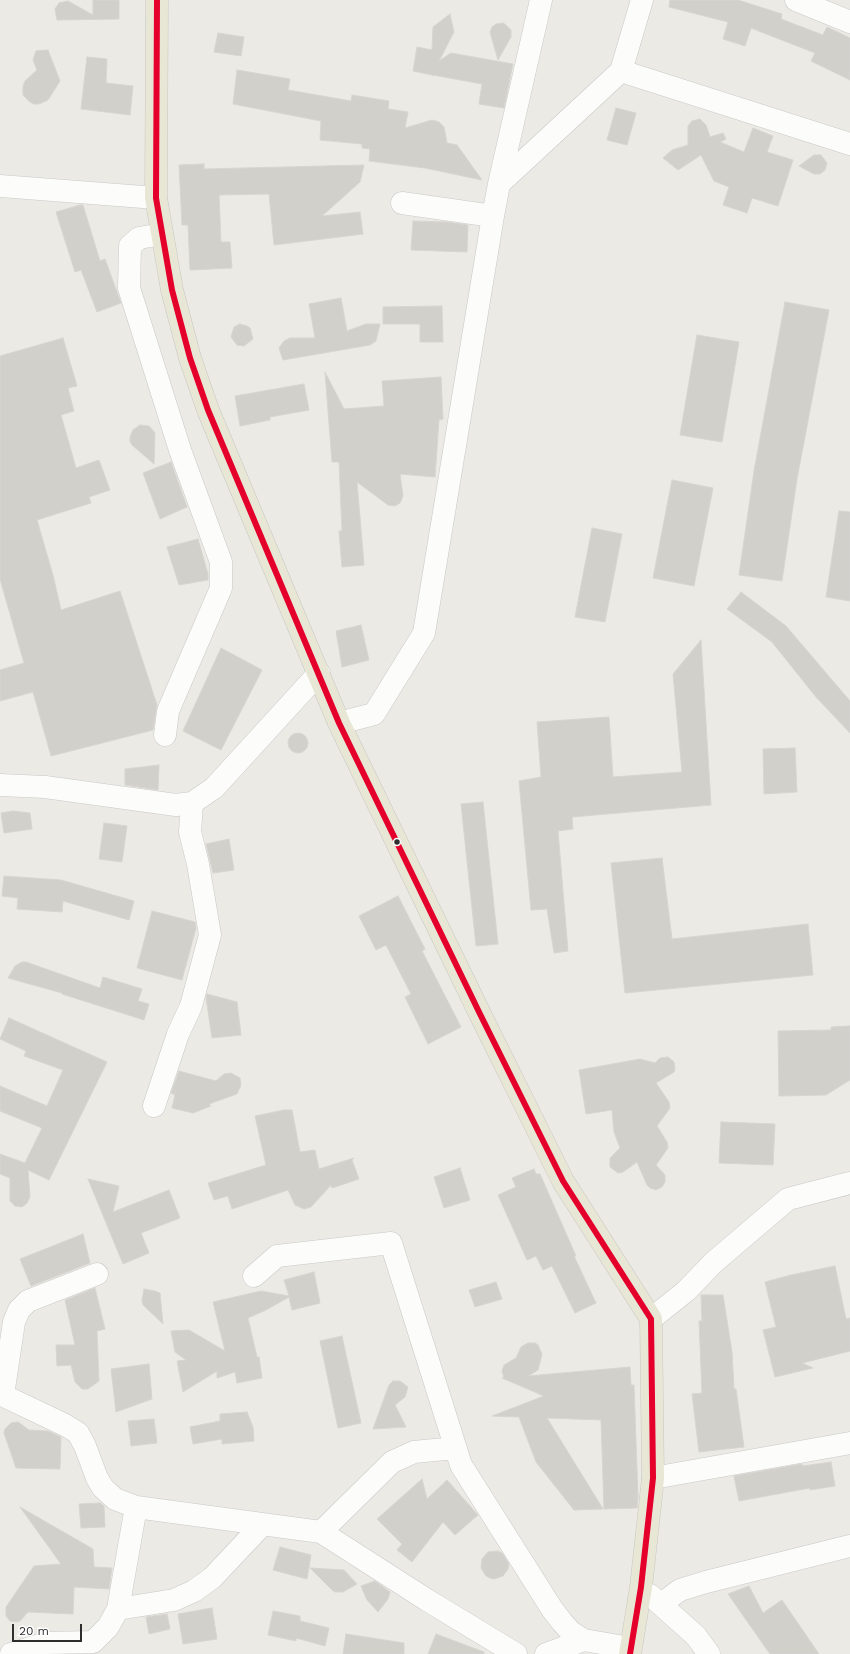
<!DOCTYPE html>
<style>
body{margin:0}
#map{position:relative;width:850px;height:1654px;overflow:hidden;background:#eceae4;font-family:"Work Sans",sans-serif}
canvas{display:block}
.scale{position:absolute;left:12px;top:1624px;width:70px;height:18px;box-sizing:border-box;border:2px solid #2e2e2e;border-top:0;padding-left:5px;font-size:12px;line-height:14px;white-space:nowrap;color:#2e2e2e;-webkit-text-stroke:3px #fff;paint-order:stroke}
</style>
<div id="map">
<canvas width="850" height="1654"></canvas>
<div class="scale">20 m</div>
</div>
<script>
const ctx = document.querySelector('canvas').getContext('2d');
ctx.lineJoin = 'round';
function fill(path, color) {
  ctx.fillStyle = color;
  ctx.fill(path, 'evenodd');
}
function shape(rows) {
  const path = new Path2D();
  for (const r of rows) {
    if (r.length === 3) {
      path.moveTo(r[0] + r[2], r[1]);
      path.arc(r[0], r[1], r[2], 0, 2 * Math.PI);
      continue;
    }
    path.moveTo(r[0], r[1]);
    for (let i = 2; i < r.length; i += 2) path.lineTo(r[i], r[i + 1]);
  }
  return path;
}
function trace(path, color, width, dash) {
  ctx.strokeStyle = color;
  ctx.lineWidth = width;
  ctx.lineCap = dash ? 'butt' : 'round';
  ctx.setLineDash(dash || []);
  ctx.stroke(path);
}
const building = shape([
 [93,0,119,0,119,19,57,20,55,9,59,3,68,1,93,15,93,0],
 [670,0,738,0,782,14,781,19,823,35,827,27,850,38,850,80,811,61,815,53,751,28,745,46,723,39,728,22,669,7,670,0],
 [450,14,454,32,439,61,451,53,513,64,504,108,479,104,482,84,433,75,432,76,432,75,413,71,417,47,432,50,433,27,450,14],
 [503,23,506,25,511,30,511,37,498,60,490,32,492,27,496,24,503,23],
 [218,33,244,37,241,56,214,52,218,33],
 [48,50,60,81,48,100,39,104,34,104,30,102,23,95,23,86,25,81,37,70,33,60,36,51,48,50],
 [87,57,107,59,106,83,133,86,130,115,81,109,87,57],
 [237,70,290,79,288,90,351,101,352,95,389,101,388,109,408,112,405,128,432,120,439,122,444,127,447,143,457,145,482,180,425,168,369,161,370,149,362,148,362,144,320,140,321,121,233,104,237,70],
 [616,108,636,113,627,145,607,140,616,108],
 [700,119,706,125,710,137,723,133,726,139,720,142,744,152,753,128,773,136,767,152,793,160,778,206,752,198,747,213,723,205,729,187,714,181,701,155,678,170,663,158,672,150,688,145,688,126,692,121,700,119],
 [814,155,821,155,827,163,825,170,820,174,814,174,799,166,814,155],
 [204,164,204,169,364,165,360,182,322,216,360,212,363,234,274,245,269,194,219,195,221,242,230,242,232,268,190,270,188,225,182,225,179,165,204,164],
 [80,205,83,205,100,261,105,259,121,303,97,312,81,270,75,272,56,212,80,205],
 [413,221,447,222,468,225,467,252,411,250,413,221],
 [341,298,347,331,366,324,380,324,376,341,370,345,283,360,279,348,284,341,290,338,315,338,309,304,341,298],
 [785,302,829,310,797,479,782,581,739,575,754,471,785,302],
 [442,306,443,342,420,342,420,324,383,324,383,307,442,306],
 [240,324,247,326,250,328,253,339,244,346,237,345,231,337,234,327,240,324],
 [697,335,739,342,722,442,680,435,697,335],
 [63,338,77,386,68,388,74,411,61,415,76,468,99,460,110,490,89,497,91,503,37,520,53,575,61,610,120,591,157,705,153,730,51,756,33,692,0,701,0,670,24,663,0,579,0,356,63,338],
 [325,372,344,409,384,406,382,381,441,377,443,419,439,420,435,477,400,474,403,496,400,503,395,506,388,505,357,482,364,565,342,567,339,531,342,531,339,462,332,462,325,372],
 [304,384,309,410,270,417,270,420,240,426,235,396,304,384],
 [140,425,149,426,155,433,154,464,132,445,130,441,130,437,133,430,140,425],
 [171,462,187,507,160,519,143,473,171,462],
 [672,480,713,488,694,586,653,578,672,480],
 [839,511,850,512,850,601,826,597,839,511],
 [592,528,622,534,605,622,575,617,592,528],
 [198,539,208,574,208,580,179,585,167,547,198,539],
 [741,592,786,626,850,701,850,733,816,697,772,642,727,609,741,592],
 [361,625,369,660,342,667,336,631,361,625],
 [701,640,711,805,572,817,573,829,558,831,568,951,554,953,547,909,531,910,519,781,541,777,537,722,609,717,613,777,682,772,673,674,701,640],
 [221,648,262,670,221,750,183,731,221,648],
 [298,743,10],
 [795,748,797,792,764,794,763,749,795,748],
 [159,765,158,790,125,785,125,769,159,765],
 [483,802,498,944,476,946,461,804,483,802],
 [13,811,30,813,32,829,4,833,1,813,13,811],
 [104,823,127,826,122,862,99,859,104,823],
 [229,839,234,870,213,873,206,844,229,839],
 [662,858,672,939,808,924,813,975,625,993,611,863,662,858],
 [4,876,61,880,134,901,129,920,63,901,62,912,17,909,18,898,2,896,4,876],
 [398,896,425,949,422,951,461,1027,428,1044,405,997,411,994,386,945,376,950,359,916,398,896],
 [152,911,195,922,196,928,182,980,137,968,152,911],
 [22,962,26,962,100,988,103,977,142,989,138,1001,149,1004,144,1020,62,994,62,993,8,978,15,966,22,962],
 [207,994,237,1002,241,1035,212,1038,206,998,207,994],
 [9,1018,107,1062,49,1180,28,1170,30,1197,27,1203,22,1207,15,1206,10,1201,10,1178,0,1174,0,1154,25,1163,42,1128,0,1111,0,1086,47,1106,63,1070,24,1056,26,1051,0,1039,9,1018],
 [850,1026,850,1080,826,1095,779,1096,778,1031,831,1030,831,1027,850,1026],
 [668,1057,674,1062,675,1069,674,1072,656,1083,669,1102,670,1108,657,1126,667,1142,668,1148,656,1165,665,1175,665,1182,662,1187,656,1190,650,1188,647,1185,637,1162,623,1172,618,1173,610,1167,610,1158,620,1148,614,1132,612,1110,586,1114,579,1070,640,1059,655,1063,660,1058,668,1057],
 [179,1071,216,1081,224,1074,231,1073,240,1078,241,1085,237,1094,209,1104,211,1106,193,1113,172,1108,175,1095,171,1093,179,1071],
 [284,1110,292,1110,300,1152,315,1150,319,1169,354,1158,352,1160,359,1179,332,1188,331,1185,311,1207,304,1209,295,1205,288,1190,232,1209,228,1196,214,1200,208,1183,266,1165,255,1116,284,1110],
 [721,1122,775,1124,773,1165,719,1163,721,1122],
 [460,1168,470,1200,444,1208,434,1177,460,1168],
 [534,1169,536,1174,540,1174,576,1256,574,1256,596,1303,575,1313,552,1266,543,1270,536,1256,527,1260,498,1195,516,1187,512,1178,534,1169],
 [88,1179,119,1186,113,1212,169,1190,180,1218,141,1233,149,1253,123,1264,88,1179],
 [83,1234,90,1263,31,1286,20,1259,83,1234],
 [835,1266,846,1319,850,1318,850,1351,802,1363,813,1368,775,1377,763,1330,776,1327,765,1282,791,1275,835,1266],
 [314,1272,320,1303,292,1310,289,1297,266,1310,248,1318,257,1357,259,1357,262,1378,237,1383,235,1372,217,1378,217,1371,183,1392,177,1361,186,1360,175,1352,171,1331,189,1330,225,1351,213,1302,261,1291,289,1296,284,1280,314,1272],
 [496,1282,502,1299,475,1307,469,1290,496,1282],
 [95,1288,105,1329,97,1331,99,1381,88,1389,82,1389,75,1382,71,1365,57,1366,56,1345,75,1345,65,1300,95,1288],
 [144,1289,155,1291,160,1293,163,1324,143,1305,142,1300,144,1289],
 [701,1295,723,1295,732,1352,734,1389,736,1389,744,1447,699,1452,692,1394,702,1393,699,1321,702,1321,701,1295],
 [342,1336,361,1423,338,1428,320,1341,342,1336],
 [528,1343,535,1343,538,1345,542,1354,538,1370,528,1376,630,1367,631,1385,634,1385,638,1497,637,1508,604,1509,601,1420,547,1418,603,1509,574,1510,536,1462,519,1417,492,1416,544,1396,502,1378,504,1378,502,1371,504,1365,516,1358,521,1347,528,1343],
 [149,1364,152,1399,116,1412,111,1369,149,1364],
 [393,1381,400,1381,408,1387,405,1397,395,1405,406,1427,373,1429,389,1385,393,1381],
 [247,1412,253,1427,254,1441,222,1444,222,1439,193,1444,190,1427,220,1421,220,1414,247,1412],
 [154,1419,157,1443,131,1446,128,1421,154,1419],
 [18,1422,29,1430,48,1431,61,1437,60,1469,16,1468,4,1433,5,1429,11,1423,18,1422],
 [831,1462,835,1486,810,1490,810,1488,739,1501,734,1476,802,1464,803,1466,831,1462],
 [422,1479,427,1499,447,1480,478,1515,455,1535,443,1522,412,1562,397,1550,402,1544,377,1519,422,1479],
 [100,1503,104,1506,105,1527,81,1528,79,1504,100,1503],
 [20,1507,93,1549,94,1567,112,1568,109,1589,74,1587,73,1614,28,1612,20,1621,17,1622,10,1621,6,1616,6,1607,34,1566,61,1564,20,1507],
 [280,1547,311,1555,307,1579,273,1570,280,1547],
 [498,1551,502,1553,509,1564,508,1569,503,1576,494,1579,490,1578,486,1576,481,1568,482,1559,488,1552,498,1551],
 [310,1568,344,1570,357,1584,343,1592,335,1592,332,1590,310,1568],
 [375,1581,390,1592,388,1599,378,1612,367,1600,361,1586,375,1581],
 [749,1586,763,1613,782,1600,819,1654,770,1654,728,1594,749,1586],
 [212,1608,217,1639,183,1644,178,1614,212,1608],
 [273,1611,300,1616,300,1621,329,1628,325,1646,296,1638,296,1641,268,1635,273,1611],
 [167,1614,170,1629,149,1634,146,1617,167,1614],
 [346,1634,404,1643,404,1654,343,1654,346,1634],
 [436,1634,484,1652,484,1654,428,1654,436,1634]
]);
const minor = shape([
 [796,0,850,22],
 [621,71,642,0],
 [499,184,621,71,850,144],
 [0,186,156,198],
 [402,203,493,216],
 [162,234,139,238,130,246,129,288,180,450,221,562,221,588,168,711,165,735],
 [339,723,374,714,424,633,493,216,499,184,541,0],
 [0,785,45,787,176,805,192,803,214,788,319,673],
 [154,1106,178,1034,191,1006,210,935,198,864,190,832,192,803],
 [254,1276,277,1256,391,1243,461,1465,552,1609,562,1622,571,1632,584,1640,630,1648],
 [651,1319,686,1291,714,1262,788,1199,850,1183],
 [0,1394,65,1425,78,1433,85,1446,97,1478,103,1488,115,1499,136,1507,321,1532,427,1600,516,1654],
 [3,1395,14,1322,19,1310,28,1301,97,1274],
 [653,1478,850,1443],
 [321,1532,392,1462,414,1452,455,1448],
 [650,1595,696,1636,709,1654],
 [661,1604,680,1590,706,1582,850,1546],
 [118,1609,174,1600,194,1591,212,1578,262,1525],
 [11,1654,46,1643,93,1642,108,1627,118,1609,136,1507],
 [546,1654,584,1640]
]);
const major = shape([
 [157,0,156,198,172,290,190,358,208,410,339,723,480,1014,563,1181,651,1319,653,1478,641,1587,630,1654]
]);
const bus1 = shape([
 [157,0,156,198,172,290,190,358,208,410,339,723,480,1014,563,1181,651,1319,653,1478,641,1587,630,1654]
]);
const markers = [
 [397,842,3.5,"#2e2e2e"]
];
fill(building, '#d1d0cb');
trace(building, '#d7d5d0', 1);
trace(minor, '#c9c8c9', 23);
trace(major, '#c6c6c4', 23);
trace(minor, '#fcfcfb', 22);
trace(major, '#e8e7d6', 22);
trace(bus1, '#e4002b', 6);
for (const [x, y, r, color] of markers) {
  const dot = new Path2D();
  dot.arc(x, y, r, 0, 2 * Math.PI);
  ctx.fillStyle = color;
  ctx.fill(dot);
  trace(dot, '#fff', 1.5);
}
</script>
